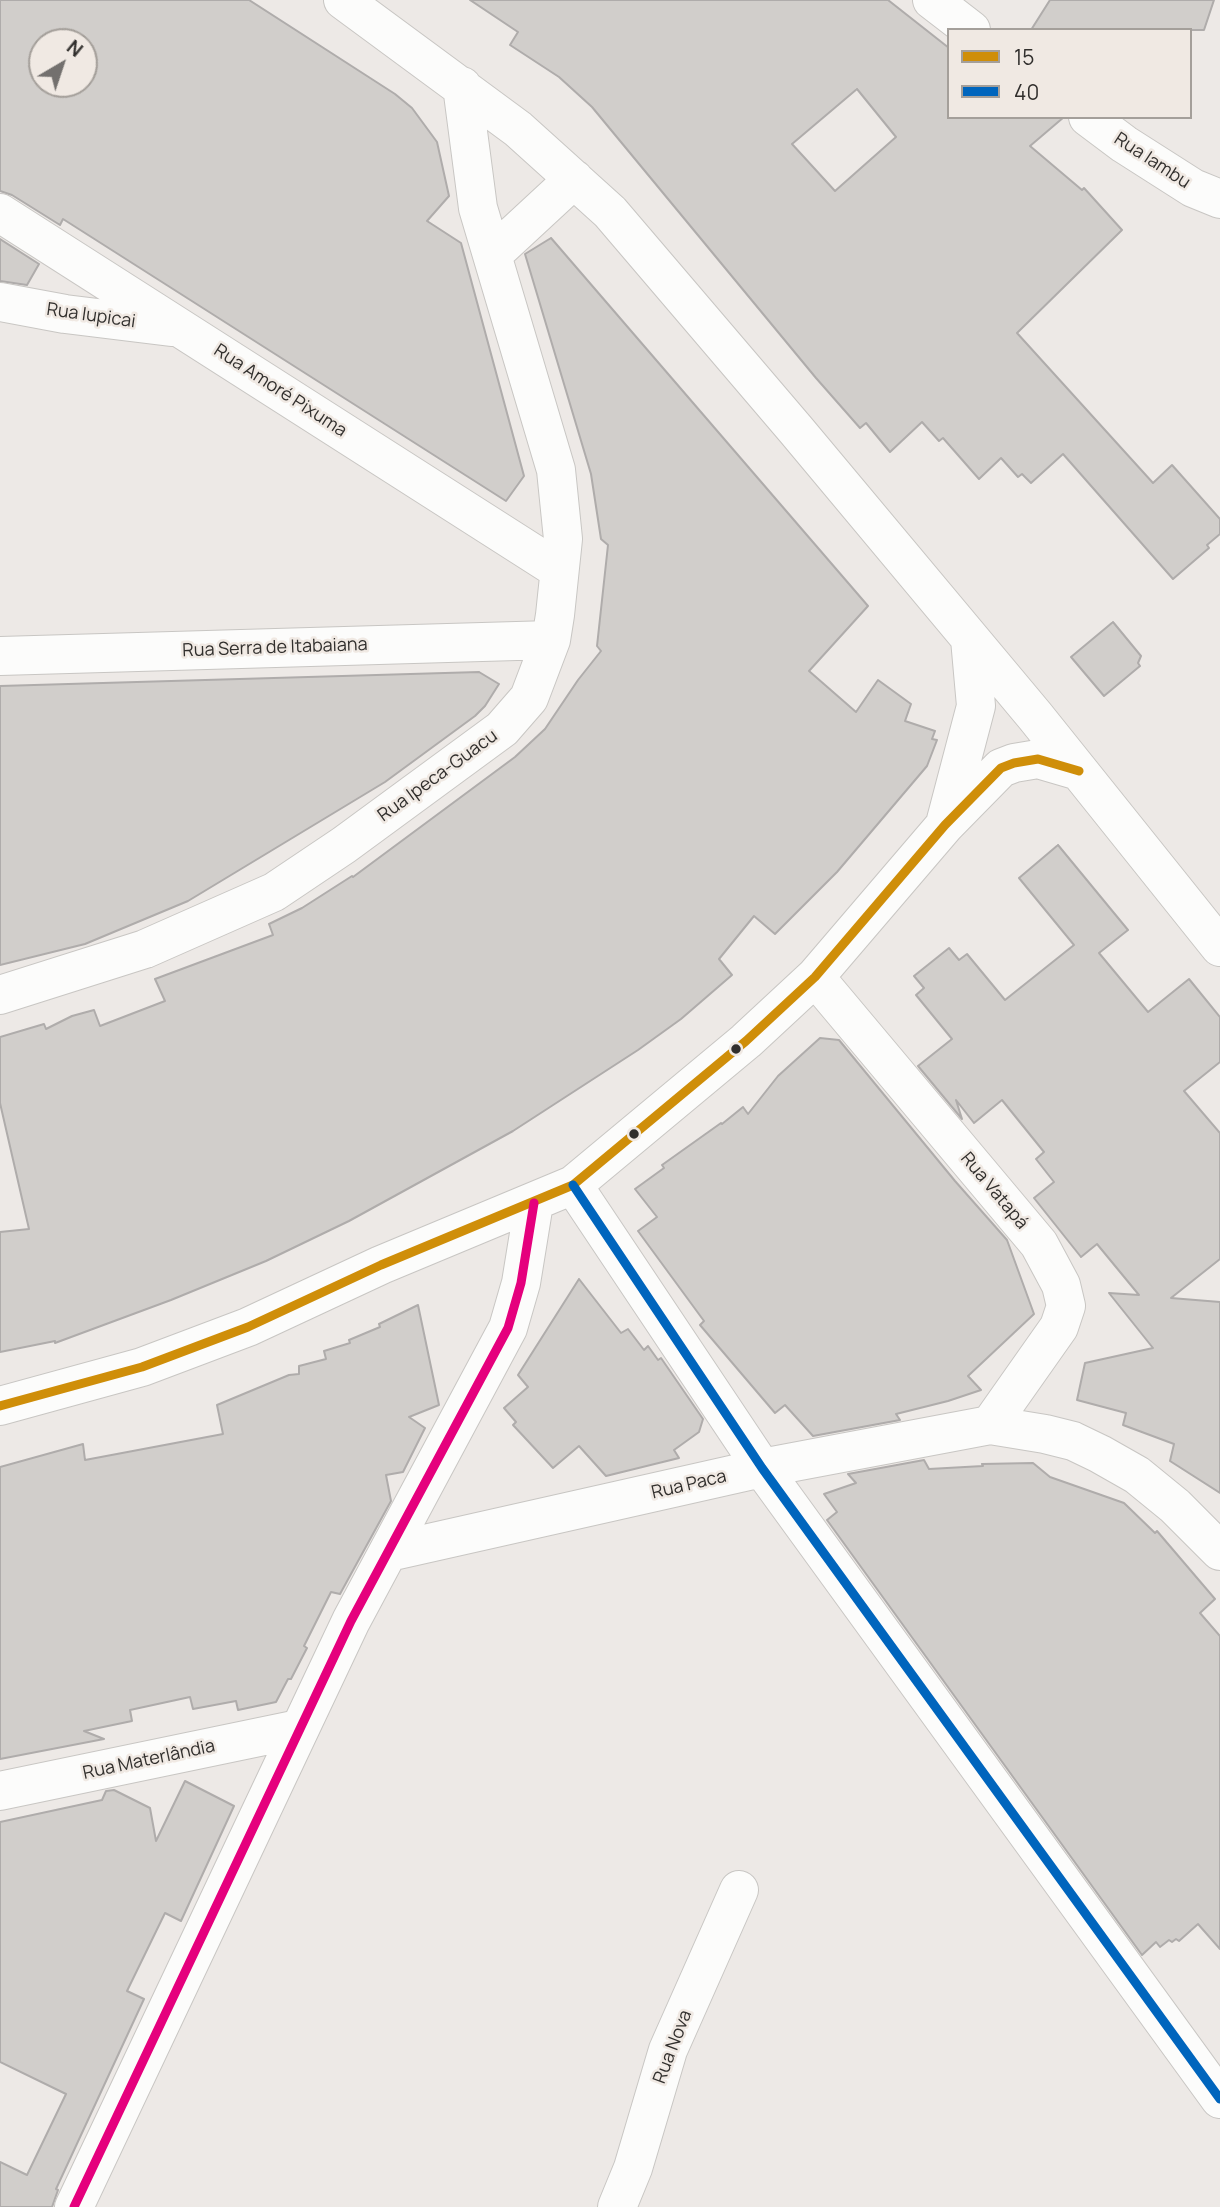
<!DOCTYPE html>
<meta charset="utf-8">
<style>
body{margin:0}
#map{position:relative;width:1220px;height:2207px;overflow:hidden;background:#ede9e6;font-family:Manrope,sans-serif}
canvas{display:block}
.legend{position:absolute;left:947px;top:28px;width:245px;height:91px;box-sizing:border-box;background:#f0e9e3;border:2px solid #a49f9a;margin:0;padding:9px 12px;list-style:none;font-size:21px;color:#312f2d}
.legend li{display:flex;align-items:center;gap:14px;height:35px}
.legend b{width:35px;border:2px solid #a49f9a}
.north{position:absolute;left:28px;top:28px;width:70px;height:70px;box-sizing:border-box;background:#f0e9e3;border:2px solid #a49f9a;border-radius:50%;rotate:39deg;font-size:19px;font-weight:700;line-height:28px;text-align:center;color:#312f2d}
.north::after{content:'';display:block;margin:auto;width:24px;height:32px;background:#73706e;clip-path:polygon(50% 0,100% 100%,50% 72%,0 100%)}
</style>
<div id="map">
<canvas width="1220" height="2207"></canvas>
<ul class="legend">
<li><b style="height:9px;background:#cf8e09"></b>15</li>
<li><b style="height:9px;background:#0065bd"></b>40</li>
</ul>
<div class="north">N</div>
</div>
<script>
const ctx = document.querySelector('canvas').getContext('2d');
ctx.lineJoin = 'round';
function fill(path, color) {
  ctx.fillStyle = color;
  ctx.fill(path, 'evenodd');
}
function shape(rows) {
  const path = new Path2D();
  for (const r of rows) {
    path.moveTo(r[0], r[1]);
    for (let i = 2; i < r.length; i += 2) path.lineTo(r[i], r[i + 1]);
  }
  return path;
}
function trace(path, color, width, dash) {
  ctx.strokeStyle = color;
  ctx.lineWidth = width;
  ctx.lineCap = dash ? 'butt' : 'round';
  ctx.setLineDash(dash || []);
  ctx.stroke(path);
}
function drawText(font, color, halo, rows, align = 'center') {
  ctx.font = font + ' Manrope,sans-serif';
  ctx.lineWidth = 5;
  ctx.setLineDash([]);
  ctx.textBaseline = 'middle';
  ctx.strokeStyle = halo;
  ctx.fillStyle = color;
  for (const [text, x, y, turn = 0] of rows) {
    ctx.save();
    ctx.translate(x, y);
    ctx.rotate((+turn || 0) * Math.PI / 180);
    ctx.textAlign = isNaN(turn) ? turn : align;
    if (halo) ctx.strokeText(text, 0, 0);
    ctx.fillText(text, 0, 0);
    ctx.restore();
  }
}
const building = shape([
 [0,0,249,0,395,94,412,108,437,142,449,196,427,221,461,243,524,476,506,501,63,219,60,225,12,195,0,191,0,0],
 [42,42,84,42,84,84,42,84,42,42],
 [470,0,888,0,949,48,949,117,1064,117,1030,146,1082,190,1084,188,1122,230,1017,333,1153,483,1172,465,1220,519,1220,534,1207,545,1209,548,1173,579,1063,454,1031,483,1022,474,1018,477,1001,458,979,479,943,438,939,441,922,422,890,452,866,423,860,428,816,378,592,107,559,77,510,45,518,32,470,0],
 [857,89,896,137,835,191,792,144,857,89],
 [1050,0,1214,0,1204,30,1031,30,1050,0],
 [551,238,868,606,809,671,856,712,878,680,911,704,905,721,935,731,932,739,937,740,927,766,837,872,775,934,754,916,719,959,732,975,681,1019,638,1050,513,1131,349,1221,266,1261,171,1300,55,1343,55,1341,0,1352,0,1232,29,1229,0,1103,0,1037,44,1024,46,1029,72,1016,94,1010,100,1026,165,1001,155,979,273,935,269,924,302,908,352,876,353,877,515,757,545,729,578,680,601,651,597,646,608,545,601,539,591,474,525,254,551,238],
 [0,239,39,264,27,285,0,281,0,239],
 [1113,622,1141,656,1138,663,1140,666,1104,696,1071,657,1113,622],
 [479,672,499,684,485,706,475,716,385,782,188,901,85,944,0,965,0,686,479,672],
 [1058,845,1128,930,1099,953,1148,1012,1189,979,1220,1017,1220,1062,1184,1091,1220,1133,1220,1259,1171,1298,1220,1302,1220,1493,1170,1461,1174,1444,1123,1425,1126,1413,1077,1400,1085,1363,1153,1348,1109,1293,1139,1295,1097,1244,1081,1257,1034,1198,1054,1182,1036,1159,1044,1152,1002,1100,974,1123,956,1100,962,1119,918,1066,952,1039,916,995,924,988,914,976,949,948,959,960,967,954,1005,1000,1074,945,1019,878,1058,845],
 [820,1038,839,1040,955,1181,1007,1240,1034,1314,968,1376,981,1390,948,1401,896,1414,900,1420,813,1436,785,1405,775,1413,700,1325,704,1321,638,1231,657,1217,635,1189,664,1168,662,1165,721,1123,722,1124,743,1107,748,1114,778,1076,820,1038],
 [579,1279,621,1333,628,1329,644,1350,648,1346,658,1360,661,1358,703,1419,699,1432,674,1450,679,1458,606,1476,579,1446,553,1468,513,1425,516,1422,504,1408,528,1387,518,1375,579,1279],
 [418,1305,439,1405,409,1417,425,1428,403,1472,386,1475,391,1501,340,1594,331,1592,304,1646,307,1648,291,1679,288,1679,276,1702,238,1710,236,1701,193,1709,190,1697,130,1710,132,1721,84,1731,104,1739,0,1759,0,1467,83,1444,85,1460,223,1434,217,1405,289,1375,299,1374,299,1366,326,1359,324,1351,350,1343,349,1340,380,1327,379,1324,418,1305],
 [924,1460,929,1469,983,1466,982,1464,1033,1463,1050,1477,1124,1503,1155,1533,1157,1531,1215,1599,1200,1613,1220,1636,1220,1949,1198,1924,1179,1941,1176,1939,1172,1942,1169,1940,1160,1947,1156,1942,1142,1955,827,1520,837,1512,824,1494,856,1483,848,1474,924,1460],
 [185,1781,234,1806,181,1921,165,1913,127,1991,144,1999,56,2189,58,2190,52,2207,0,2207,0,2162,27,2175,66,2094,0,2062,0,1822,102,1800,106,1791,114,1790,150,1808,156,1841,185,1781]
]);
const minor = shape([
 [343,0,518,129,610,212,796,430,1035,716,1220,947],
 [932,0,971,30],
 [1088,117,1124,144,1193,188,1220,199],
 [0,213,559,570],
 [493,254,574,179],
 [0,302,65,314,171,327],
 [0,656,551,640],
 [946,820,976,706,970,639],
 [815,977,1039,1244,1061,1285,1066,1306,1059,1327,990,1425],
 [0,995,145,949,274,892,344,845,502,729,529,698,551,640,555,615,563,539,556,470,478,208,462,86],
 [573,1185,762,1468,1220,2099],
 [0,1406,142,1367,248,1327,381,1265,573,1185,746,1041,815,977,945,825,1001,768,1014,763,1038,759,1079,771],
 [389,1552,762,1468,990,1425,1045,1434,1073,1441,1100,1454,1137,1475,1175,1506,1220,1551],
 [0,1791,298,1729],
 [74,2207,351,1621,508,1328,521,1283,534,1203],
 [617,2207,633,2168,668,2050,739,1890]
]);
const bus1 = shape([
 [0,1406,142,1367,248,1327,381,1265,573,1185,746,1041,815,977,945,825,1001,768,1014,763,1038,759,1079,771]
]);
const bus2 = shape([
 [573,1185,762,1468,1220,2099]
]);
const bus3 = shape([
 [74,2207,351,1621,508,1328,521,1283,534,1203]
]);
const markers = [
 [736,1049,6,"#312f2d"],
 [634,1134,6,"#312f2d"]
];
const streetNames = [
 ["Rua Iambu",1152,161,33],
 ["Rua Iupicai",91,316,8],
 ["Rua Amoré Pixuma",280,391,33],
 ["Rua Serra de Itabaiana",275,648,-2],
 ["Rua Ipeca-Guacu",438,776,-36],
 ["Rua Vatapá",994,1191,50],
 ["Rua Paca",689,1485,-13],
 ["Rua Materlândia",149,1760,-12],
 ["Rua Nova",673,2047,-69]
];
fill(building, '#d1cecb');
trace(building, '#afacab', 2);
trace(minor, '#c8c6c3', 40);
trace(minor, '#fcfcfb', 38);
trace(bus1, '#cf8e09', 9);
trace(bus2, '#0065bd', 9);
trace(bus3, '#e5007d', 9);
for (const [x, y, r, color] of markers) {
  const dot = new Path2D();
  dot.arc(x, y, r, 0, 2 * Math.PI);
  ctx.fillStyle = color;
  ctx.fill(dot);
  trace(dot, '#f0e9e3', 2.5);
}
drawText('18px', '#312f2d', '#f0e9e3', streetNames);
</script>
